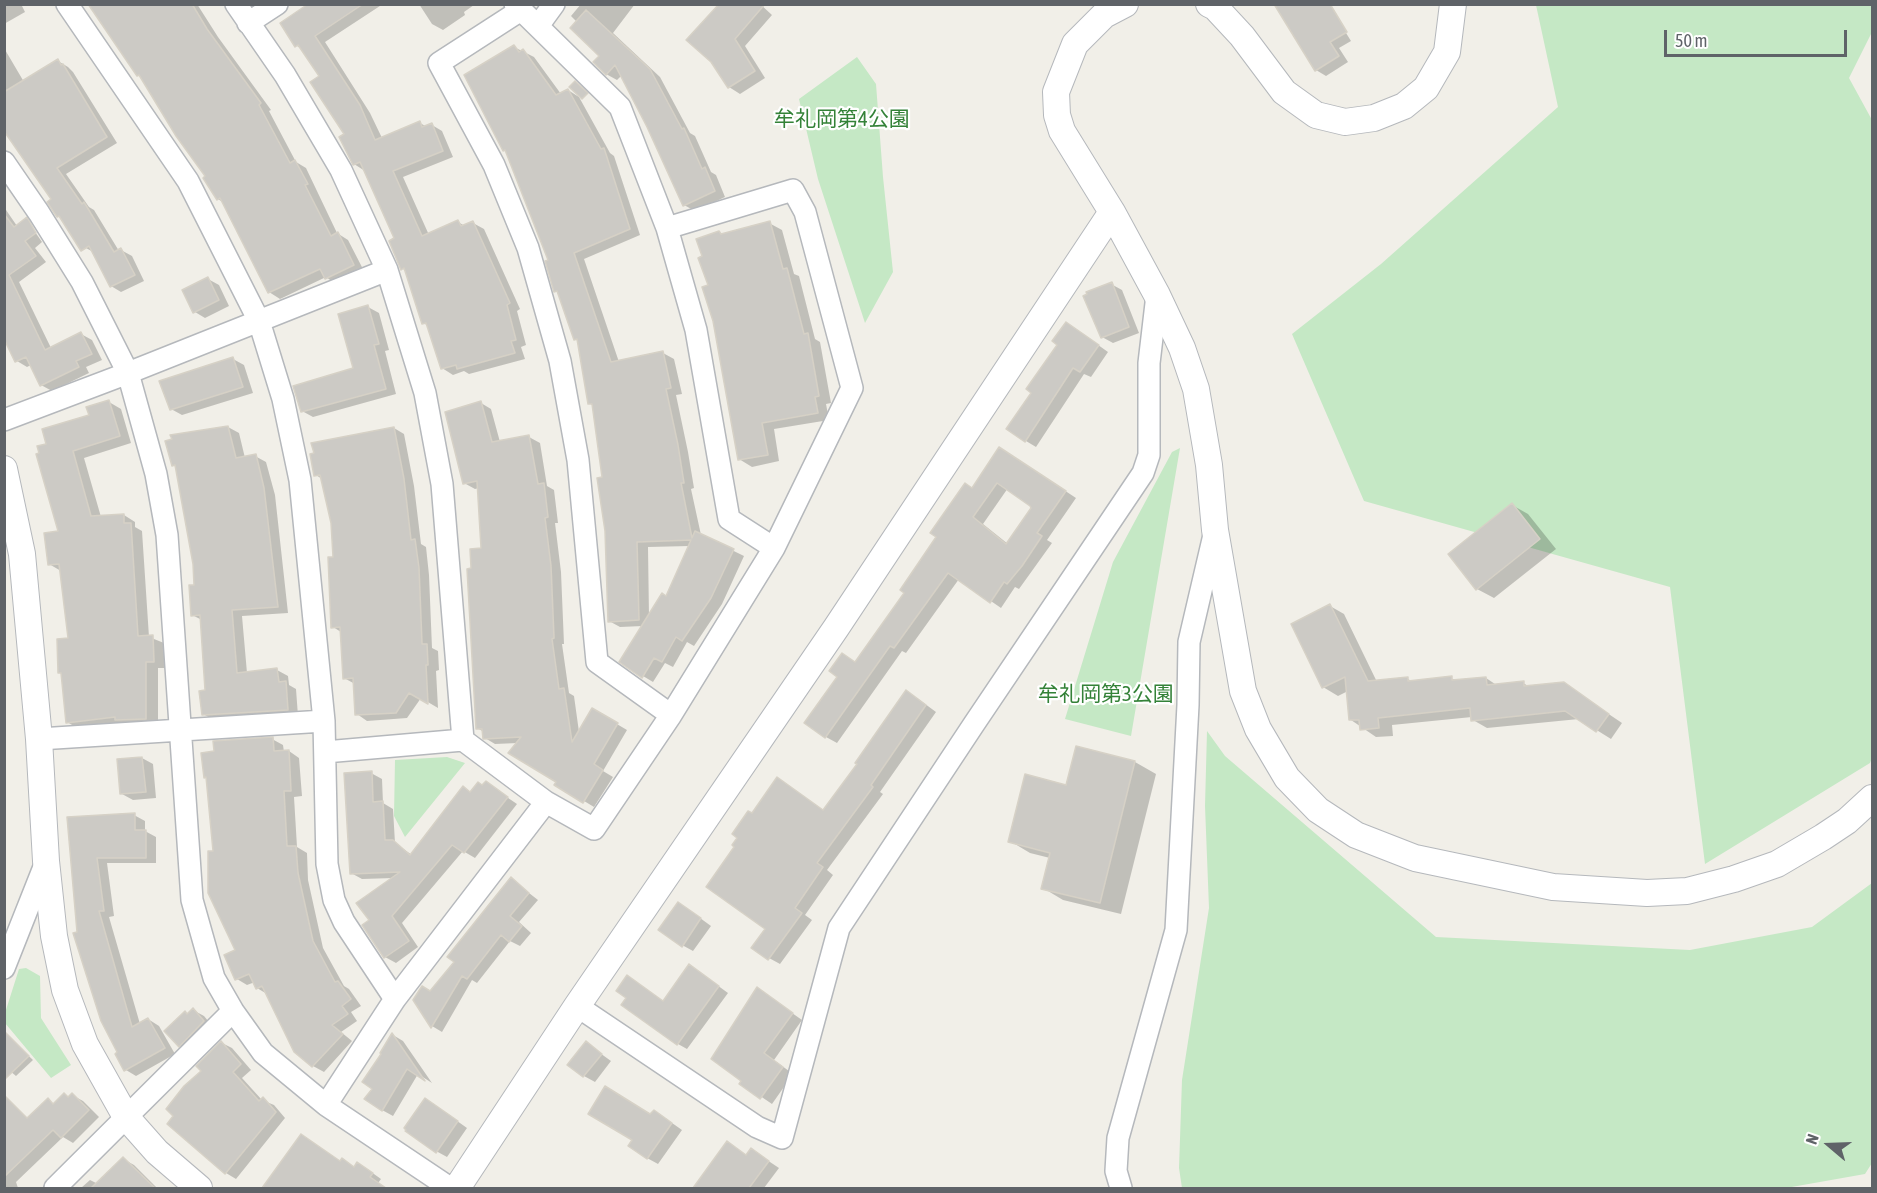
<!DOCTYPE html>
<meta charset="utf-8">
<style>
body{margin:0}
#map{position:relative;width:1877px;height:1193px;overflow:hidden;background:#f1efe8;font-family:"Asap Condensed",sans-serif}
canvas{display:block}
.frame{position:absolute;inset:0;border:6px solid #5f6368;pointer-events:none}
.north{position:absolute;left:1799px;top:1115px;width:60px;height:60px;-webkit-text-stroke:4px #fff;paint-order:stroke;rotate:289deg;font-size:16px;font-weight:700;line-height:24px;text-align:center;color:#5f6368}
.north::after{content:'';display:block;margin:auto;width:21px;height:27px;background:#5f6368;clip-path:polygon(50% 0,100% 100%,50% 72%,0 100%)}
.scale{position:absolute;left:1664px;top:30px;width:183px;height:27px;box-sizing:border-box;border:3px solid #5f6368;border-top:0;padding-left:8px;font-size:18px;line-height:21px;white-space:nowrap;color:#5f6368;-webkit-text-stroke:4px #fff;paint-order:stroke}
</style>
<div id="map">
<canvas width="1877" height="1193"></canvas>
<div class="frame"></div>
<div class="north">N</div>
<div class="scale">50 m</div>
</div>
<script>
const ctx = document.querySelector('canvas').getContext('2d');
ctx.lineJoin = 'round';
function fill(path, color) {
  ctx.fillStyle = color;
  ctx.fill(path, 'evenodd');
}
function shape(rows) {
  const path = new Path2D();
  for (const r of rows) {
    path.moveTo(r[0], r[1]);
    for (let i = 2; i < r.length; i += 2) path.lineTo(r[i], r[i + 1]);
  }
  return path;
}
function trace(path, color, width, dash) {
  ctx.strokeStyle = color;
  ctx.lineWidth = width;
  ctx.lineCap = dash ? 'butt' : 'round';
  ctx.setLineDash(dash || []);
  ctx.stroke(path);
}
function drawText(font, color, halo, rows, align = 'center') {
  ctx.font = font + ' "Asap Condensed","Noto Sans JP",sans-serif';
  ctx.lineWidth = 4.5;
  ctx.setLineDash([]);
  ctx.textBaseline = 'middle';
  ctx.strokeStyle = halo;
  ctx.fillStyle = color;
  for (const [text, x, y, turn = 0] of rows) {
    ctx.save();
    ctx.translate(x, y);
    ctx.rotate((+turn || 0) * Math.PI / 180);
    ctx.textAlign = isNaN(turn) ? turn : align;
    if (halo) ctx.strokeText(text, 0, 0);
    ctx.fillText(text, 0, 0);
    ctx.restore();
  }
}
const green = shape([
 [1536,5,1872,5,1872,32,1849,78,1872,120,1872,758,1870,763,1705,864,1670,587,1364,501,1292,334,1381,264,1558,107],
 [857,57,876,84,883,177,893,272,865,323,818,179,799,99],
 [1180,448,1131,736,1065,719,1113,562,1172,452],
 [1207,731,1225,756,1436,937,1690,950,1812,927,1872,883,1872,1163,1865,1174,1786,1188,1182,1188,1179,1168,1182,1080,1209,908,1205,806],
 [447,757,465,763,405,837,394,816,395,760],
 [26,968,40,976,41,1018,71,1065,51,1078,5,1023,5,1013,19,969]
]);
const shadow = shape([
 [4,4,21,4,25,12,4,24],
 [89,4,197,4,218,37,271,110,269,111,296,162,306,168,337,233,348,240,364,271,337,285,326,277,280,299,269,292,224,203,218,199,207,177,143,78,138,75],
 [311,4,383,4,325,42,370,113,382,138,420,123,427,127,432,125,442,131,453,157,403,177,429,235,458,222,465,226,473,223,484,229,520,309,517,311,526,345,521,347,525,359,469,374,464,371,453,375,442,368,429,326,423,323,406,271,403,269,396,239,365,171,354,164,346,135,321,77,303,50,297,46],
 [419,4,474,4,474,5,464,12,465,15,443,30,432,24],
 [581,4,635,4,613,33,660,77,690,133,695,136,711,172,716,175,725,197,695,211,684,205,649,126,622,75,617,80,606,74,601,56,577,22,571,16],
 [760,4,772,15,745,46,765,78,740,94,729,87,712,61],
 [1328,4,1351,41,1339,48,1348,62,1326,76,1316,70],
 [514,47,534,57,561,94,568,90,579,97,610,153,614,156,640,235,584,259,619,362,663,353,674,359,682,394,676,395,688,452,694,488,691,489,701,535,744,556,722,604,694,646,687,642,673,667,665,663,653,682,643,676,643,626,620,627,609,621,604,478,594,406,589,403,579,341,575,339,560,294,555,291,550,261,508,152,504,150],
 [690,546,667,598,649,617,648,547],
 [4,48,24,82,58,61,68,67,73,72,117,143,66,174,89,207,94,210,119,251,121,250,132,256,144,281,121,292,111,286,95,253,86,248,4,130],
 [4,207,17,226,33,229,42,242,35,248,46,262,19,282,51,348,81,334,92,340,102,360,86,367,89,373,52,391,41,385,31,365,27,367,17,361,4,335],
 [769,223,782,230,794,274,799,276,815,339,820,342,831,403,826,404,829,420,774,429,779,461,752,467,739,459,710,286,719,233,723,235],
 [208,279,219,285,229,306,205,318,195,312],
 [1111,284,1122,290,1139,333,1113,343,1102,337],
 [368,307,379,313,389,350,385,351,396,394,313,417,302,411,355,369],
 [1077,330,1108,352,1091,377,1084,374,1036,447,1026,441],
 [233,359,244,365,253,393,182,415,171,409,161,381],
 [109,402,121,409,131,443,84,458,101,517,124,515,135,522,135,527,142,531,149,637,164,643,166,668,158,668,158,725,79,729,67,722,69,639,61,571,49,564,60,533,48,445],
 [481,403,491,409,500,442,529,437,540,443,547,486,554,490,558,523,555,523,561,572,564,644,562,644,569,693,574,696,579,732,593,710,627,730,603,771,613,777,594,807,556,784,558,782,518,743,495,744,485,738,484,732,477,728,473,570,483,550,479,488,475,489,464,483],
 [228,427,239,433,245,458,255,456,266,462,275,495,288,613,242,616,247,673,277,670,288,676,289,685,296,689,298,716,214,720,203,714,207,691,202,620,192,615,196,586,194,564,177,467,173,465],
 [394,428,404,434,414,486,421,544,426,547,429,575,432,648,438,651,439,670,436,671,438,708,421,698,407,718,367,721,357,714,355,684,344,678,341,632,333,627,335,558,333,523,322,479,316,475],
 [1011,455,1076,498,1047,540,1052,543,1019,589,1015,587,1001,608,959,579,906,653,902,651,837,743,826,737,807,723,857,663,906,592,972,489],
 [1008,488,1031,505,1032,509,1008,544,983,524],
 [1512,505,1528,514,1556,549,1494,598,1477,589],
 [1330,606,1344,614,1377,682,1408,679,1413,682,1451,678,1457,681,1486,678,1498,686,1523,683,1530,687,1564,684,1622,723,1611,739,1579,719,1487,728,1473,720,1472,717,1392,725,1393,736,1376,737,1351,720,1348,691,1338,696,1323,687],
 [917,698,936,712,880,792,883,794,827,870,833,875,805,915,812,920,780,964,769,958,767,928,737,847,752,814,824,811],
 [272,739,283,745,284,752,289,751,299,758,302,796,294,797,297,847,307,853,308,880,323,948,344,986,349,989,361,1006,351,1012,357,1021,341,1032,352,1041,324,1072,313,1066,267,994,257,988,255,982,247,985,237,979,237,950,207,778,205,777],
 [1077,748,1135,762,1156,774,1121,914,1063,900,1043,888,1050,858,1030,853,1010,841,1067,787],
 [142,758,153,764,156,798,133,800,122,794],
 [371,773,382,779,383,803,393,809,395,843,412,855,463,788,471,793,486,783,517,804,475,858,463,851,402,923,418,947,396,963,385,957,371,921,394,878,362,879,351,873],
 [134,815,145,821,145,831,156,837,156,863,107,863,114,916,109,917,140,1024,148,1019,159,1026,175,1054,136,1076,126,1070,78,933,69,819],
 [511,879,538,900,519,922,531,933,520,946,510,941,477,983,472,980,442,1032,432,1026,415,1000,430,993,456,961],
 [689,910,711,926,693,951,682,945],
 [699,972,728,993,687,1049,678,1044,664,1002],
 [758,989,802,1020,774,1060,793,1074,772,1104,741,1083],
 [193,1010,204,1016,214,1028,190,1052,180,1046],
 [393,1035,403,1041,432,1083,418,1074,393,1116,382,1110,374,1089,384,1054],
 [14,1042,33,1060,16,1076,4,1066],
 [222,1043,232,1048,251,1070,242,1078,262,1100,274,1105,285,1118,236,1179,226,1173,175,1115],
 [586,1043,611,1061,595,1082,584,1076],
 [65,1095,69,1097,72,1095,83,1101,99,1117,73,1143,63,1137,16,1182,18,1188,4,1188,4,1150],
 [436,1106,467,1128,447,1157,436,1151],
 [651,1116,665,1118,682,1130,658,1164,647,1158,634,1139],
 [301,1136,341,1162,355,1168,367,1169,381,1179,378,1183,386,1188,264,1188],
 [728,1143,747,1156,752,1150,779,1168,764,1188,695,1188],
 [123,1159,134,1165,157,1188,81,1188,90,1180,98,1184]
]);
const building = shape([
 [88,4,192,4,207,29,261,103,259,105,290,163,295,160,308,184,305,185,331,236,338,232,354,265,325,279,320,269,268,293,220,198,217,200,203,178,205,176,176,136,139,75,137,76,88,4],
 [308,4,363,4,315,36,360,105,375,140,420,121,422,127,432,123,443,151,393,171,422,236,458,220,461,226,473,221,510,303,507,305,516,340,511,341,515,353,457,369,456,365,441,369,426,323,422,324,404,268,401,270,389,241,394,238,360,162,353,165,339,137,344,134,310,82,319,76,298,45,295,47,280,23,308,4],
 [719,4,765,4,735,39,755,71,728,88,711,62,686,40,719,4],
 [1274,4,1330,4,1347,32,1330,42,1339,56,1315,71,1274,4],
 [586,10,650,69,682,129,684,128,702,169,705,167,715,191,683,206,647,127,615,65,606,75,593,62,599,56,570,28,586,10],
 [514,45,519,52,523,49,556,95,568,89,601,149,604,148,630,229,574,253,611,362,663,351,671,388,666,389,678,445,684,483,681,483,692,538,695,531,734,549,711,598,682,641,676,637,662,662,654,658,642,678,619,662,662,593,666,596,691,540,637,542,639,620,608,622,605,531,597,478,602,477,592,404,588,404,577,339,574,340,557,291,554,292,545,261,548,260,505,150,503,151,464,75,514,45],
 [58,59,61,65,63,64,107,137,57,168,82,204,84,202,114,252,121,248,135,275,110,287,89,246,81,251,59,216,57,217,47,202,51,199,4,131,4,92,58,59],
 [575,81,588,93,582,99,569,87,575,81],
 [4,214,14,227,27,217,36,233,25,241,36,256,9,275,45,350,81,332,92,354,76,361,79,367,40,386,26,357,15,362,4,339,4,214],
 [770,221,783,269,787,268,804,334,808,333,819,396,815,397,818,413,762,423,768,455,738,460,713,321,702,287,708,285,698,258,702,256,696,239,719,231,721,234,770,221],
 [208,277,219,300,193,313,182,290,208,277],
 [1112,282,1129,327,1101,338,1083,296,1087,294,1086,292,1112,282],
 [368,305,379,344,374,345,386,389,301,412,293,386,353,368,338,314,368,305],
 [1066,322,1099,345,1080,372,1073,368,1025,442,1006,429,1031,393,1026,389,1057,345,1052,341,1066,322],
 [233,357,243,387,170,410,159,381,233,357],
 [109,400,120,436,73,451,91,516,124,514,124,523,131,523,138,636,153,635,154,662,146,662,146,719,115,720,115,717,66,723,61,673,58,673,57,639,68,638,59,564,48,565,44,533,58,531,36,454,39,453,37,446,46,444,42,429,89,415,86,407,109,400],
 [481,401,492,442,529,435,538,484,544,483,548,517,545,518,551,566,554,638,552,639,559,689,564,688,572,742,592,708,618,723,594,764,603,770,583,803,554,785,556,782,508,753,521,737,483,739,482,729,476,729,467,569,471,568,470,549,481,548,477,481,463,484,445,412,481,401],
 [228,426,236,458,256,454,264,488,278,607,232,610,237,673,277,668,279,682,286,681,288,710,202,715,199,691,205,690,200,615,191,616,189,585,194,585,193,564,175,465,172,466,165,441,172,439,170,435,228,426],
 [394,427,404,479,411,540,415,539,419,568,422,644,427,644,428,665,426,665,428,704,409,693,396,713,355,715,353,678,343,679,340,627,331,628,328,557,333,557,331,523,320,475,314,476,310,454,314,453,311,443,394,427],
 [999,447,1066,491,1037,533,1042,536,1022,566,1007,584,1004,582,990,603,948,573,894,648,890,646,825,738,804,723,837,677,829,671,842,653,855,662,904,593,900,590,936,537,930,533,965,483,972,488,999,447],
 [997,483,1030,506,1031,508,1006,544,973,517,997,483],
 [1512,503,1540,539,1476,590,1448,554,1512,503],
 [1330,604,1368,681,1408,677,1408,681,1452,676,1452,680,1486,677,1487,685,1524,681,1524,686,1564,682,1609,714,1596,732,1565,711,1471,721,1470,708,1378,718,1379,728,1360,730,1359,720,1349,720,1345,677,1322,688,1291,624,1330,604],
 [906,690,926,705,871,785,873,787,817,863,823,867,795,908,802,913,768,960,751,948,765,929,706,887,734,847,732,845,737,838,732,834,748,811,752,813,777,777,823,810,857,764,855,763,906,690],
 [273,737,274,751,289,750,291,791,284,791,287,846,296,846,298,873,313,941,335,982,338,981,351,999,342,1006,348,1014,332,1025,343,1034,312,1067,294,1052,262,986,256,989,249,974,235,980,224,955,235,950,208,893,208,851,213,851,206,777,204,778,201,753,214,751,213,741,273,737],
 [1076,746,1135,761,1100,903,1041,889,1050,853,1008,842,1025,774,1066,785,1076,746],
 [142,757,146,792,120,794,117,759,142,757],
 [372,771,373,802,383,801,385,840,393,840,410,855,463,786,470,792,478,782,482,785,486,781,508,797,464,853,452,845,392,916,409,941,384,958,362,925,369,920,356,903,400,872,350,874,344,773,372,771],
 [135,813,135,830,146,830,146,858,97,858,104,911,99,911,132,1027,148,1018,165,1048,124,1071,115,1054,117,1052,101,1021,73,933,77,932,67,817,135,813],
 [511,877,529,893,510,916,522,926,509,942,501,935,467,979,462,976,431,1028,413,1000,422,986,430,991,454,962,447,957,511,877],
 [678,902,701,918,682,947,658,930,678,902],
 [689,964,719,986,677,1045,621,1005,626,998,616,991,627,975,663,1001,689,964],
 [757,987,793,1013,764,1053,783,1067,760,1099,739,1084,741,1081,711,1059,757,987],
 [193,1008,204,1021,179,1047,164,1031,185,1011,187,1014,193,1008],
 [4,1031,29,1056,4,1080,4,1031],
 [392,1033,425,1081,407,1069,382,1111,364,1099,372,1089,362,1082,381,1054,380,1053,392,1033],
 [221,1041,241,1064,233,1072,259,1101,263,1097,276,1112,225,1174,167,1124,173,1116,166,1109,184,1086,201,1071,196,1066,221,1041],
 [586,1041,602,1054,583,1077,567,1065,586,1041],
 [605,1086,650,1114,654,1110,672,1123,647,1159,628,1146,632,1140,588,1114,605,1086],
 [64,1093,68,1097,72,1093,89,1110,61,1138,53,1130,4,1177,4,1095,27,1118,48,1098,53,1104,64,1093],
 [425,1098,458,1121,436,1153,405,1131,406,1130,404,1128,425,1098],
 [301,1134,340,1161,342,1158,354,1167,357,1162,373,1173,370,1177,386,1188,262,1188,301,1134],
 [727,1141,746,1155,751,1148,769,1161,749,1188,693,1188,727,1141],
 [123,1157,155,1188,91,1188,123,1157]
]);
const minor = shape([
 [67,4,188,181,259,321,283,399,300,480,324,721,327,864,334,900,344,922,395,999],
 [236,4,285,75,341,170,387,270,425,393,442,484,463,740,546,802,594,829,671,715,774,548,852,388,805,212,793,190,667,228],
 [515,4,620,107,667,228,696,330,729,519,774,548],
 [521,10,439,63,494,165,528,248,560,361,578,460,597,662,671,715],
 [248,23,277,4],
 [538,26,554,4],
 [4,162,39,213,82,282,128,373,156,474,167,535,192,900,214,978,233,1011,263,1053,326,1105,395,999,546,802],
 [4,420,128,373,387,270],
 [39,739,324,721],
 [325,752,463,740],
 [4,968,46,862],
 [577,1006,757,1127,782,1138,839,928,974,724,1143,473,1149,455,1149,363,1157,295],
 [326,1105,450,1188],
 [55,1188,233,1011],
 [1121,1188,1116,1171,1118,1138,1176,930,1188,705,1189,642,1214,535]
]);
const tertiary = shape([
 [1125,4,1104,15,1075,44,1056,92,1057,115,1062,131,1112,212,1157,295,1182,348,1196,389,1209,465,1215,530,1243,691,1258,729,1287,778,1318,810,1356,835,1415,858,1553,887,1647,893,1687,891,1734,879,1777,864,1823,837,1847,821,1872,798],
 [1209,4,1215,7,1242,36,1284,92,1316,115,1345,122,1374,118,1404,106,1426,88,1447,52,1453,4],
 [4,469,22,554,39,739,46,861,54,936,65,990,85,1044,126,1117,157,1152,199,1188],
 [457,1188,577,1006,836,628,1112,212]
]);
const parkNames = [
 ["牟礼岡第4公園",842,119],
 ["牟礼岡第3公園",1106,694]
];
fill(green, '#c5e8c5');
fill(shadow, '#0003');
fill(building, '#cccac5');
trace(building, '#d6d1c6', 1.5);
trace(minor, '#b5b8bc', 24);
trace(tertiary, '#b5b8bc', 28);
trace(minor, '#fff', 21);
trace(tertiary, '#fff', 26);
drawText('21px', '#348238', '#fff', parkNames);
</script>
